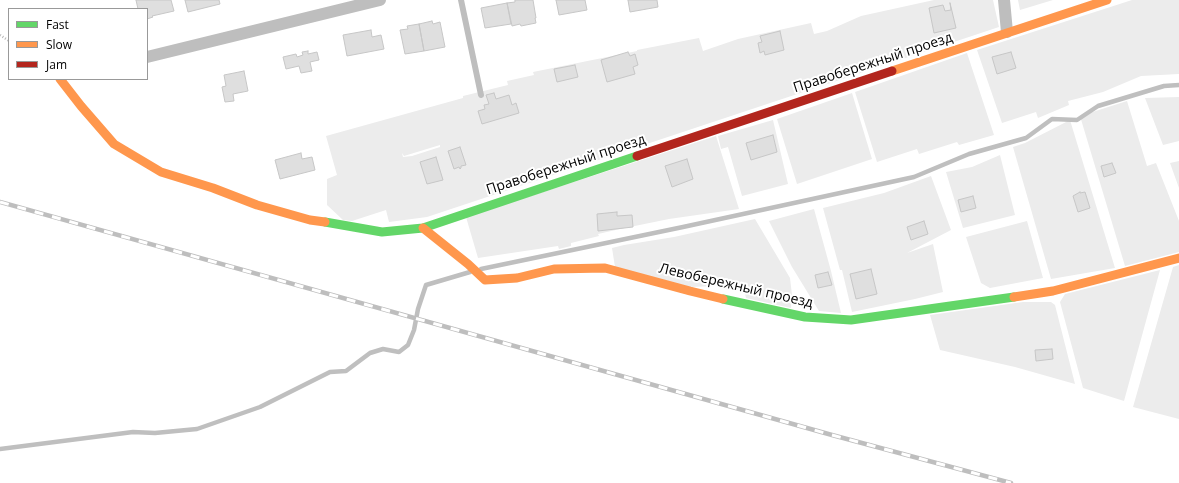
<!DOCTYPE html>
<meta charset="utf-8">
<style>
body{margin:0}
#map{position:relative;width:1179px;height:483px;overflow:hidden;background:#fff;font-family:"Open Sans",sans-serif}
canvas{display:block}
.legend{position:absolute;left:8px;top:8px;width:140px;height:72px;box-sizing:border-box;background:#fff;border:1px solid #999;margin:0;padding:5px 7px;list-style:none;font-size:12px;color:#000}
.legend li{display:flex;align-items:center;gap:8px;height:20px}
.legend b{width:20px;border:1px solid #999}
</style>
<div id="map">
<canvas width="1179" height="483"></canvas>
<ul class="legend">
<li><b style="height:5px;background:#63d668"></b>Fast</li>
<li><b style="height:5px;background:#ff974d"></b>Slow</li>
<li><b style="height:5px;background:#b3261e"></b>Jam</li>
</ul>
</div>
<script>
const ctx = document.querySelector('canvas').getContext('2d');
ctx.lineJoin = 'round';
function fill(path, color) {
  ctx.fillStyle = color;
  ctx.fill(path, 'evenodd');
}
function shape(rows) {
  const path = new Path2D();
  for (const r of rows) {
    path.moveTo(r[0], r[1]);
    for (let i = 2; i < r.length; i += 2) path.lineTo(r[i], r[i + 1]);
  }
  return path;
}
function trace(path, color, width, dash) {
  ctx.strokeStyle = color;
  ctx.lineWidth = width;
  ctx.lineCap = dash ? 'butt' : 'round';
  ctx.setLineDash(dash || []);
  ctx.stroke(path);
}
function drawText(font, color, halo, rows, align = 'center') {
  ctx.font = font + ' "Open Sans",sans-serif';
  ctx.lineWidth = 4;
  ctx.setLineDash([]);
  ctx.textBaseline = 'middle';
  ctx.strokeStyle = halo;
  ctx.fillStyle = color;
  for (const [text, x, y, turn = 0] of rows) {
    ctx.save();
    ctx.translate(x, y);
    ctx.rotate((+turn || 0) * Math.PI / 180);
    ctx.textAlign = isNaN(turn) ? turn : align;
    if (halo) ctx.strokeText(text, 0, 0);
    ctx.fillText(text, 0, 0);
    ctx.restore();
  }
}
const green = shape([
 [934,0,993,0,999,27,427,217,389,222,386,210,352,221,343,220,327,205,327,179,337,175,326,136,463,98,463,96,508,85,507,81,534,75,533,72,637,51,637,50,699,38,703,51,738,39,811,23,814,34,827,31,861,16],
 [440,145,440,147,412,156,403,157,402,153,404,156],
 [1018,0,1053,0,1020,10],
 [1132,0,1179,0,1179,74,1141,76,1103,92,1068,101,1069,105,1038,118,1036,112,1002,123,977,50],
 [967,53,994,135,959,145,957,142,919,154,917,149,877,162,855,92],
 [852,93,872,159,797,184,777,119],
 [1179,97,1179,141,1163,145,1145,98],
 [1127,101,1147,166,1156,163,1179,221,1179,252,1125,266,1080,116],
 [773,120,788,184,742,196,728,147,721,149,718,136],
 [1070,120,1115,268,1051,279,1013,147,1025,143],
 [716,136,739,209,669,219,620,229,598,234,599,236,571,243,571,246,559,249,558,246,478,258,466,217],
 [1000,155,1015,215,963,228,946,172,972,167],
 [1179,161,1179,188,1170,163],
 [931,176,951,230,907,253,933,244,943,292,915,299,852,312,842,270,840,270,823,208,884,193],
 [814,209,831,271,841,313,819,311,792,267,769,221],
 [755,219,790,278,792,295,791,308,746,298,743,285,690,287,615,267,612,248,624,245,674,237],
 [1027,221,1043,278,990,288,981,283,966,237],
 [1179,265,1179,419,1133,407,1173,267],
 [1160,270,1124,401,1083,388,1060,302,1065,294],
 [1023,302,1051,302,1055,305,1075,384,1015,367,940,350,930,315]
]);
const stream = shape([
 [481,269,683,227,914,177,969,154,1026,138,1052,119,1077,120,1098,106,1164,86,1179,85],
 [0,449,133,432,155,433,197,429,260,407,330,372,346,371,370,353,383,349,399,352,408,345,414,330,418,309,426,285,470,272]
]);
const building = shape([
 [136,0,171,0,174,11,152,16,153,17,147,19,147,9,138,9,136,0],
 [185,0,219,0,220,4,188,12,185,0],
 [515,0,533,0,536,18,535,18,536,23,521,26,520,24,512,26,507,3,515,2,515,0],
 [556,0,585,0,587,10,559,15,556,0],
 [628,0,657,0,658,7,630,12,628,0],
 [507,3,511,24,485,28,481,8,507,3],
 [950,3,956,28,934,33,929,8,943,5,945,11,951,10,950,3],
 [432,21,433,24,440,22,445,47,424,51,419,24,432,21],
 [419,24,424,51,405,54,400,30,408,29,407,26,419,24],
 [371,30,372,37,381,35,384,49,347,56,343,35,371,30],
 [780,31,784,50,765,55,764,51,760,53,758,43,762,42,760,36,780,31],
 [308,51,308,54,317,52,319,60,310,62,312,71,301,73,299,66,286,69,283,57,296,54,297,57,303,55,302,52,308,51],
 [628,52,630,56,635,54,638,65,633,67,635,74,607,82,601,60,628,52],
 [1011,52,1016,68,997,74,992,57,1011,52],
 [575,65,578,77,557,82,554,69,575,65],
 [244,71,248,91,233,94,234,101,225,102,222,87,226,86,224,75,244,71],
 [494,93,496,99,509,95,512,105,516,103,519,113,482,124,478,111,485,109,484,105,489,104,486,95,494,93],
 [773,135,777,152,751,160,746,143,773,135],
 [460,147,466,165,461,166,461,168,460,169,459,167,454,169,448,151,460,147],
 [301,153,302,159,312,157,315,170,280,179,275,160,301,153],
 [436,157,443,180,427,184,420,162,436,157],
 [687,159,693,179,672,187,665,166,687,159],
 [1112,163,1116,173,1104,177,1101,166,1112,163],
 [1080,192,1080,193,1085,192,1090,208,1078,212,1073,196,1080,192],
 [973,196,976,208,961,212,958,200,973,196],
 [617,212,617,216,632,215,633,227,598,231,597,214,617,212],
 [924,221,928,234,911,240,907,227,924,221],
 [871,269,877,294,856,299,850,274,871,269],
 [828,272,832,285,818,288,815,275,828,272],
 [1052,349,1053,359,1036,361,1035,350,1052,349]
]);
const path = shape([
 [0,35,9,41]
]);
const lane = shape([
 [461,0,481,95]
]);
const street = shape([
 [1004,0,1007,32],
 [147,57,380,0]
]);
const fast = shape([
 [325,222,382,232,423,228,637,156],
 [723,299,805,317,851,320,1014,297]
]);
const slow = shape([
 [892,71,1107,0],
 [60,79,81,106,114,144,161,172,213,188,257,205,310,220,325,222],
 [423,228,468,264,485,280,517,278,554,269,605,268,690,291,723,299],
 [1014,297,1053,291,1179,258]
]);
const jam = shape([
 [637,156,892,71]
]);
const rail = shape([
 [0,202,832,435,1011,483]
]);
const streetNames = [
 ["Правобережный проезд",873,63,-18],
 ["Правобережный проезд",566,165,-18],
 ["Левобережный проезд",736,286,13]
];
fill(green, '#ececec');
trace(stream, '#bfbfbf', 4.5);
fill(building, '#dfdfdf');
trace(building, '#c7c7c7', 1);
trace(path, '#b9b9b9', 2.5, [1, 2]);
trace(lane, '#bebebe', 6);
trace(street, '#bebebe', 12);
trace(fast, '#63d668', 9);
trace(slow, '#ff974d', 9);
trace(jam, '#b3261e', 9);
trace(rail, '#bebebe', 4.5);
trace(rail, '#fff', 3, [9]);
drawText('14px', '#000', '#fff', streetNames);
</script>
